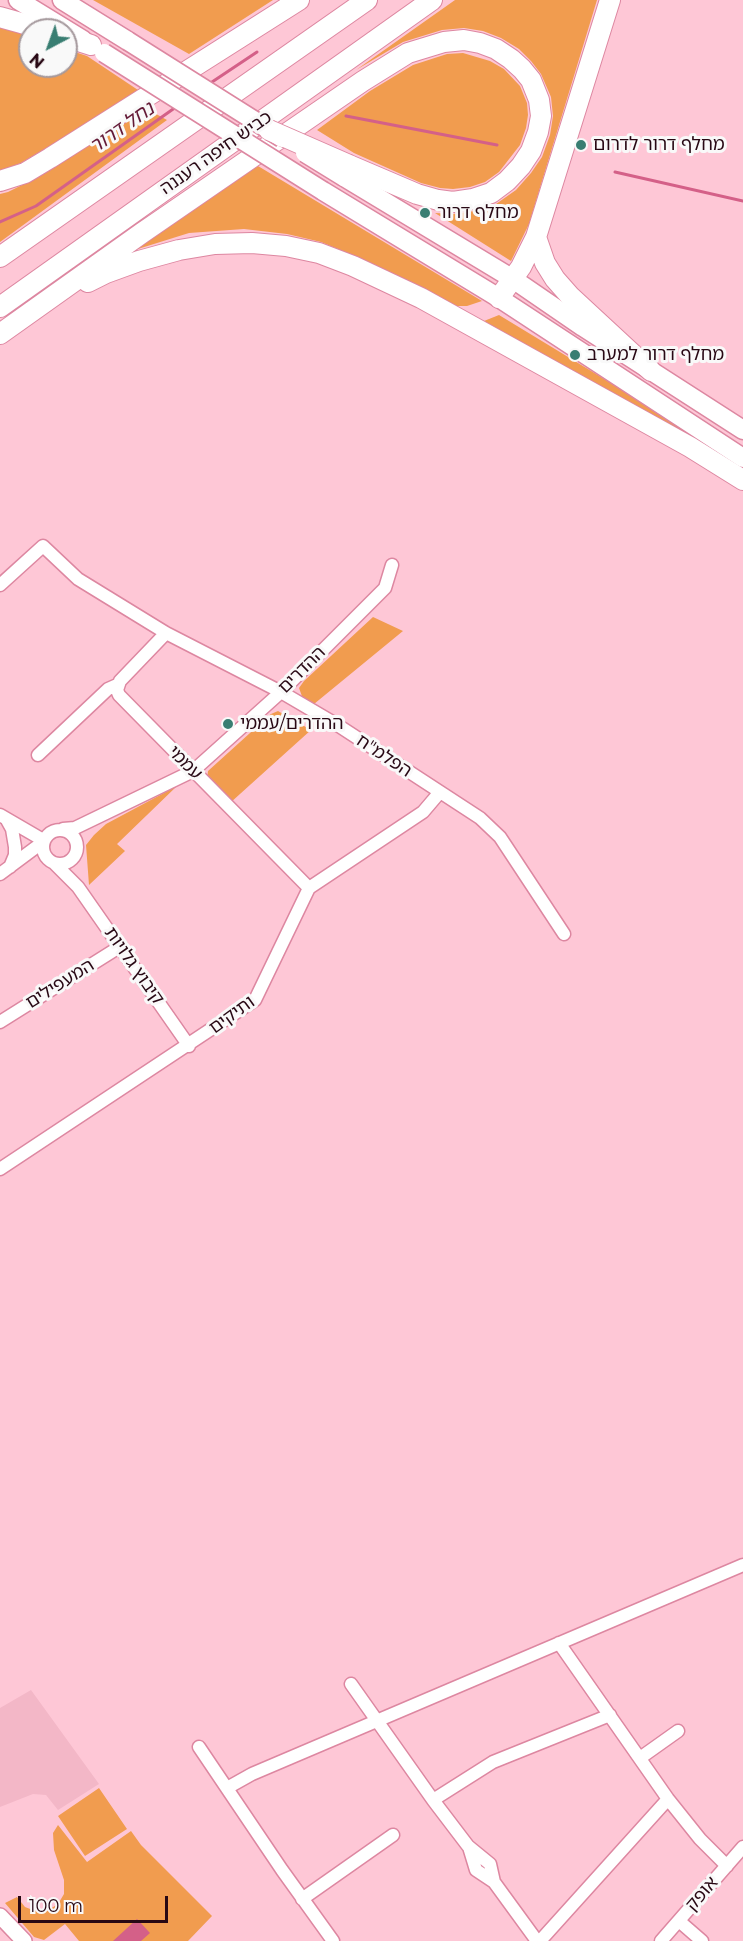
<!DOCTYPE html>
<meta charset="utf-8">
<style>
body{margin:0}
#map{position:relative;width:743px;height:1941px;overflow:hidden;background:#fec7d6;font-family:Montserrat,sans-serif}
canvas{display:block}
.north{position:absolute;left:18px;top:18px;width:60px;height:60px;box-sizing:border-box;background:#f9f9f9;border:2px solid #a5999d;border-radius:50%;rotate:221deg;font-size:16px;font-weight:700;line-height:24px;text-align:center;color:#280814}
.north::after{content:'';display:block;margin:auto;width:21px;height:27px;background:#397e72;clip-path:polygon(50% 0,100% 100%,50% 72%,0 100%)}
.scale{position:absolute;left:18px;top:1896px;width:150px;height:27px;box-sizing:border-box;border:3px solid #280814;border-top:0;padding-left:8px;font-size:18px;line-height:21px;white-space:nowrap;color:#280814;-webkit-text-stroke:4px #f9f9f9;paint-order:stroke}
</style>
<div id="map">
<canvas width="743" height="1941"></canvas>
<div class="north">N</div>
<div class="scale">100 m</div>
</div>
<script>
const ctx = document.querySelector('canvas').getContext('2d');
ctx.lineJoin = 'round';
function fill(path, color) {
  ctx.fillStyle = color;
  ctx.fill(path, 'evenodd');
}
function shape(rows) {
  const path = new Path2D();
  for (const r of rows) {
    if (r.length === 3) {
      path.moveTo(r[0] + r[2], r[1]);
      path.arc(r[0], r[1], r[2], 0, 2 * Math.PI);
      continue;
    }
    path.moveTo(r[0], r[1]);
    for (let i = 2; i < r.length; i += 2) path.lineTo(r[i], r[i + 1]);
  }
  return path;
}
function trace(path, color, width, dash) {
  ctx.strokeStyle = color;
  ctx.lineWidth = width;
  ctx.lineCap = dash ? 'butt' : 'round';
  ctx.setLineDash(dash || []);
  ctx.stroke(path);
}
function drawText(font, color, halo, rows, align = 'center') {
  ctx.font = font + ' Montserrat,"Noto Sans Hebrew",sans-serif';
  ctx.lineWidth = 6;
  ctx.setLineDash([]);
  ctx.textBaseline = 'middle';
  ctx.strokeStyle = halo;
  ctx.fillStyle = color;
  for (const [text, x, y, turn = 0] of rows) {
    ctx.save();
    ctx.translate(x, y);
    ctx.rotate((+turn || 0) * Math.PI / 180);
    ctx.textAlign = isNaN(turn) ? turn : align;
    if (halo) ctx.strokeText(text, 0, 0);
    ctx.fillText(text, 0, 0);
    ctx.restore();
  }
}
const built = shape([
 [31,1690,99,1784,58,1810,46,1795,33,1794,0,1807,0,1708]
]);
const green = shape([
 [93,0,273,0,189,54],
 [455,0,597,0,529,224,511,261,435,213,453,214,475,211,496,204,516,190,531,173,542,157,550,135,553,116,551,97,541,74,531,61,519,49,501,38,483,31,464,28,442,30,403,42,356,70],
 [0,27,30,36,30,66,66,66,66,49,87,56,141,92,21,163,0,171],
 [463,53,490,61,504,69,520,86,527,103,528,115,526,128,520,145,499,172,485,182,470,187,453,189,440,188,421,183,354,153,317,130,370,91,413,65,447,54],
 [147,109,167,120,0,242,0,194,8,192,40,176],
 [258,166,482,301,467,306,455,306,357,257,321,242,287,234,244,229,189,233,125,253],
 [499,315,708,442,702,448,650,416,484,321],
 [373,617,403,631,314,704,303,699,299,688,304,681],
 [278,711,311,730,230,803,207,779,208,771,271,714],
 [177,786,117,844,125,851,89,885,86,845,94,835,106,824],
 [99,1788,127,1829,85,1856,58,1816],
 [58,1825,87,1862,131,1831,141,1845,212,1916,188,1941,79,1941,65,1924,44,1940,34,1937,5,1903,17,1897,25,1907,38,1912,47,1911,58,1904,64,1894,64,1880,54,1850,53,1833]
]);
const water = shape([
 [137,1919,150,1933,141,1941,113,1941]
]);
const stream = shape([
 [209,84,257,52],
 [346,116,497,145],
 [615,172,743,201],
 [0,222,36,206,176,107]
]);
const minor = shape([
 [0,585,43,546,78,579,166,633,281,692,339,726,480,818,500,837,564,934],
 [166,633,120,681,117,690,119,695,309,888],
 [38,755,108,689,117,685],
 [0,815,43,840],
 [7,820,12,829,15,847,15,855,10,867],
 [63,829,75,828,193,771,281,692,385,588,392,565],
 [60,847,17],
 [55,864,78,887,189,1046],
 [0,874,43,842],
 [0,1022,121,946],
 [0,1169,255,1000,309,888,423,812,440,792],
 [559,1643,668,1799,700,1839,727,1866],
 [351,1684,433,1800,468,1846,490,1864,494,1882],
 [199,1747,282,1870,333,1941],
 [640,1758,678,1731],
 [227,1788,252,1774,743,1565],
 [433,1800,493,1762,610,1715],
 [469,1847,476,1870,494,1882,537,1941],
 [302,1899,393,1835],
 [679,1921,702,1941],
 [540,1941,668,1799],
 [661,1941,743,1847]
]);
const tertiary = shape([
 [0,1916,24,1941]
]);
const primary = shape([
 [18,0,83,40],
 [62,0,128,41],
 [344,177,513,279,583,327,743,430],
 [323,191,499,298,743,458]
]);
const trunk = shape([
 [0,17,46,30],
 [66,37,91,45],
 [0,181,25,173,50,158,299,0],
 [536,237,545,263,555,279,570,296,651,371],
 [0,257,367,0],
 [88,282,106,273,139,261,179,250,215,244,252,243,286,246,319,253,353,266,421,298,690,447,743,480],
 [499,298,521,267,536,237,610,0],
 [0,307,432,0],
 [0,334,142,233,363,81,408,53,444,42,464,40,480,43,496,49,511,59,522,69,531,80,539,100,541,116,538,132,531,151,521,166,507,181,491,193,473,199,453,202,438,200,417,194,349,165]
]);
const primaryBridge = shape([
 [128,41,282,138],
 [104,53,323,191],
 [305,153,344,177]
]);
const trunkBridge = shape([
 [269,130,349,165]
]);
const markers = [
 [581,145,6,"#397e72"],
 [425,213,6,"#397e72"],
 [575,355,6,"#397e72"],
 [228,724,6,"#397e72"]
];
const poiNames = [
 ["מחלף דרור לדרום",593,145],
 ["מחלף דרור",437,213],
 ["מחלף דרור למערב",587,355],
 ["ההדרים/עממי",240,724]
];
const streetNames = [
 ["כביש חיפה רעננה",216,153,-35],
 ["ההדרים",302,670,-45],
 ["הפלמ\"ח",384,756,33],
 ["עממי",185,763,45],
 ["קיבוץ גלויות",134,966,55],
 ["המעפילים",60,984,-32],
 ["ותיקים",232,1015,-36],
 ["אופק",702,1894,-49]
];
const waterNames = [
 ["נחל דרור",122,128,-35]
];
fill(built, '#f3b7c7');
fill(green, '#f19c4f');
fill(water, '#d46088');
trace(stream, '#d46088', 3);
trace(minor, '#dd87a1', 15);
trace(tertiary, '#dd87a1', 18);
trace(primary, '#dd87a1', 21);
trace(trunk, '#dd87a1', 22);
trace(minor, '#fff', 12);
trace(tertiary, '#fff', 15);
trace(primary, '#fff', 18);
trace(trunk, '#fff', 20);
trace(primaryBridge, '#dd87a1', 21, []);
trace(trunkBridge, '#dd87a1', 22, []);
trace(primaryBridge, '#fff', 18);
trace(trunkBridge, '#fff', 20);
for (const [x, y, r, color] of markers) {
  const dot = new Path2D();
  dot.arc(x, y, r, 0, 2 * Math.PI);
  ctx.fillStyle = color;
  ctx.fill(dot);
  trace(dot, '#f9f9f9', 2);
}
drawText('18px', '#280814', '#f9f9f9', poiNames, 'left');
drawText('18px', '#280814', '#f9f9f9', streetNames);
drawText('italic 20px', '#641a37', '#f9f9f9', waterNames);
</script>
